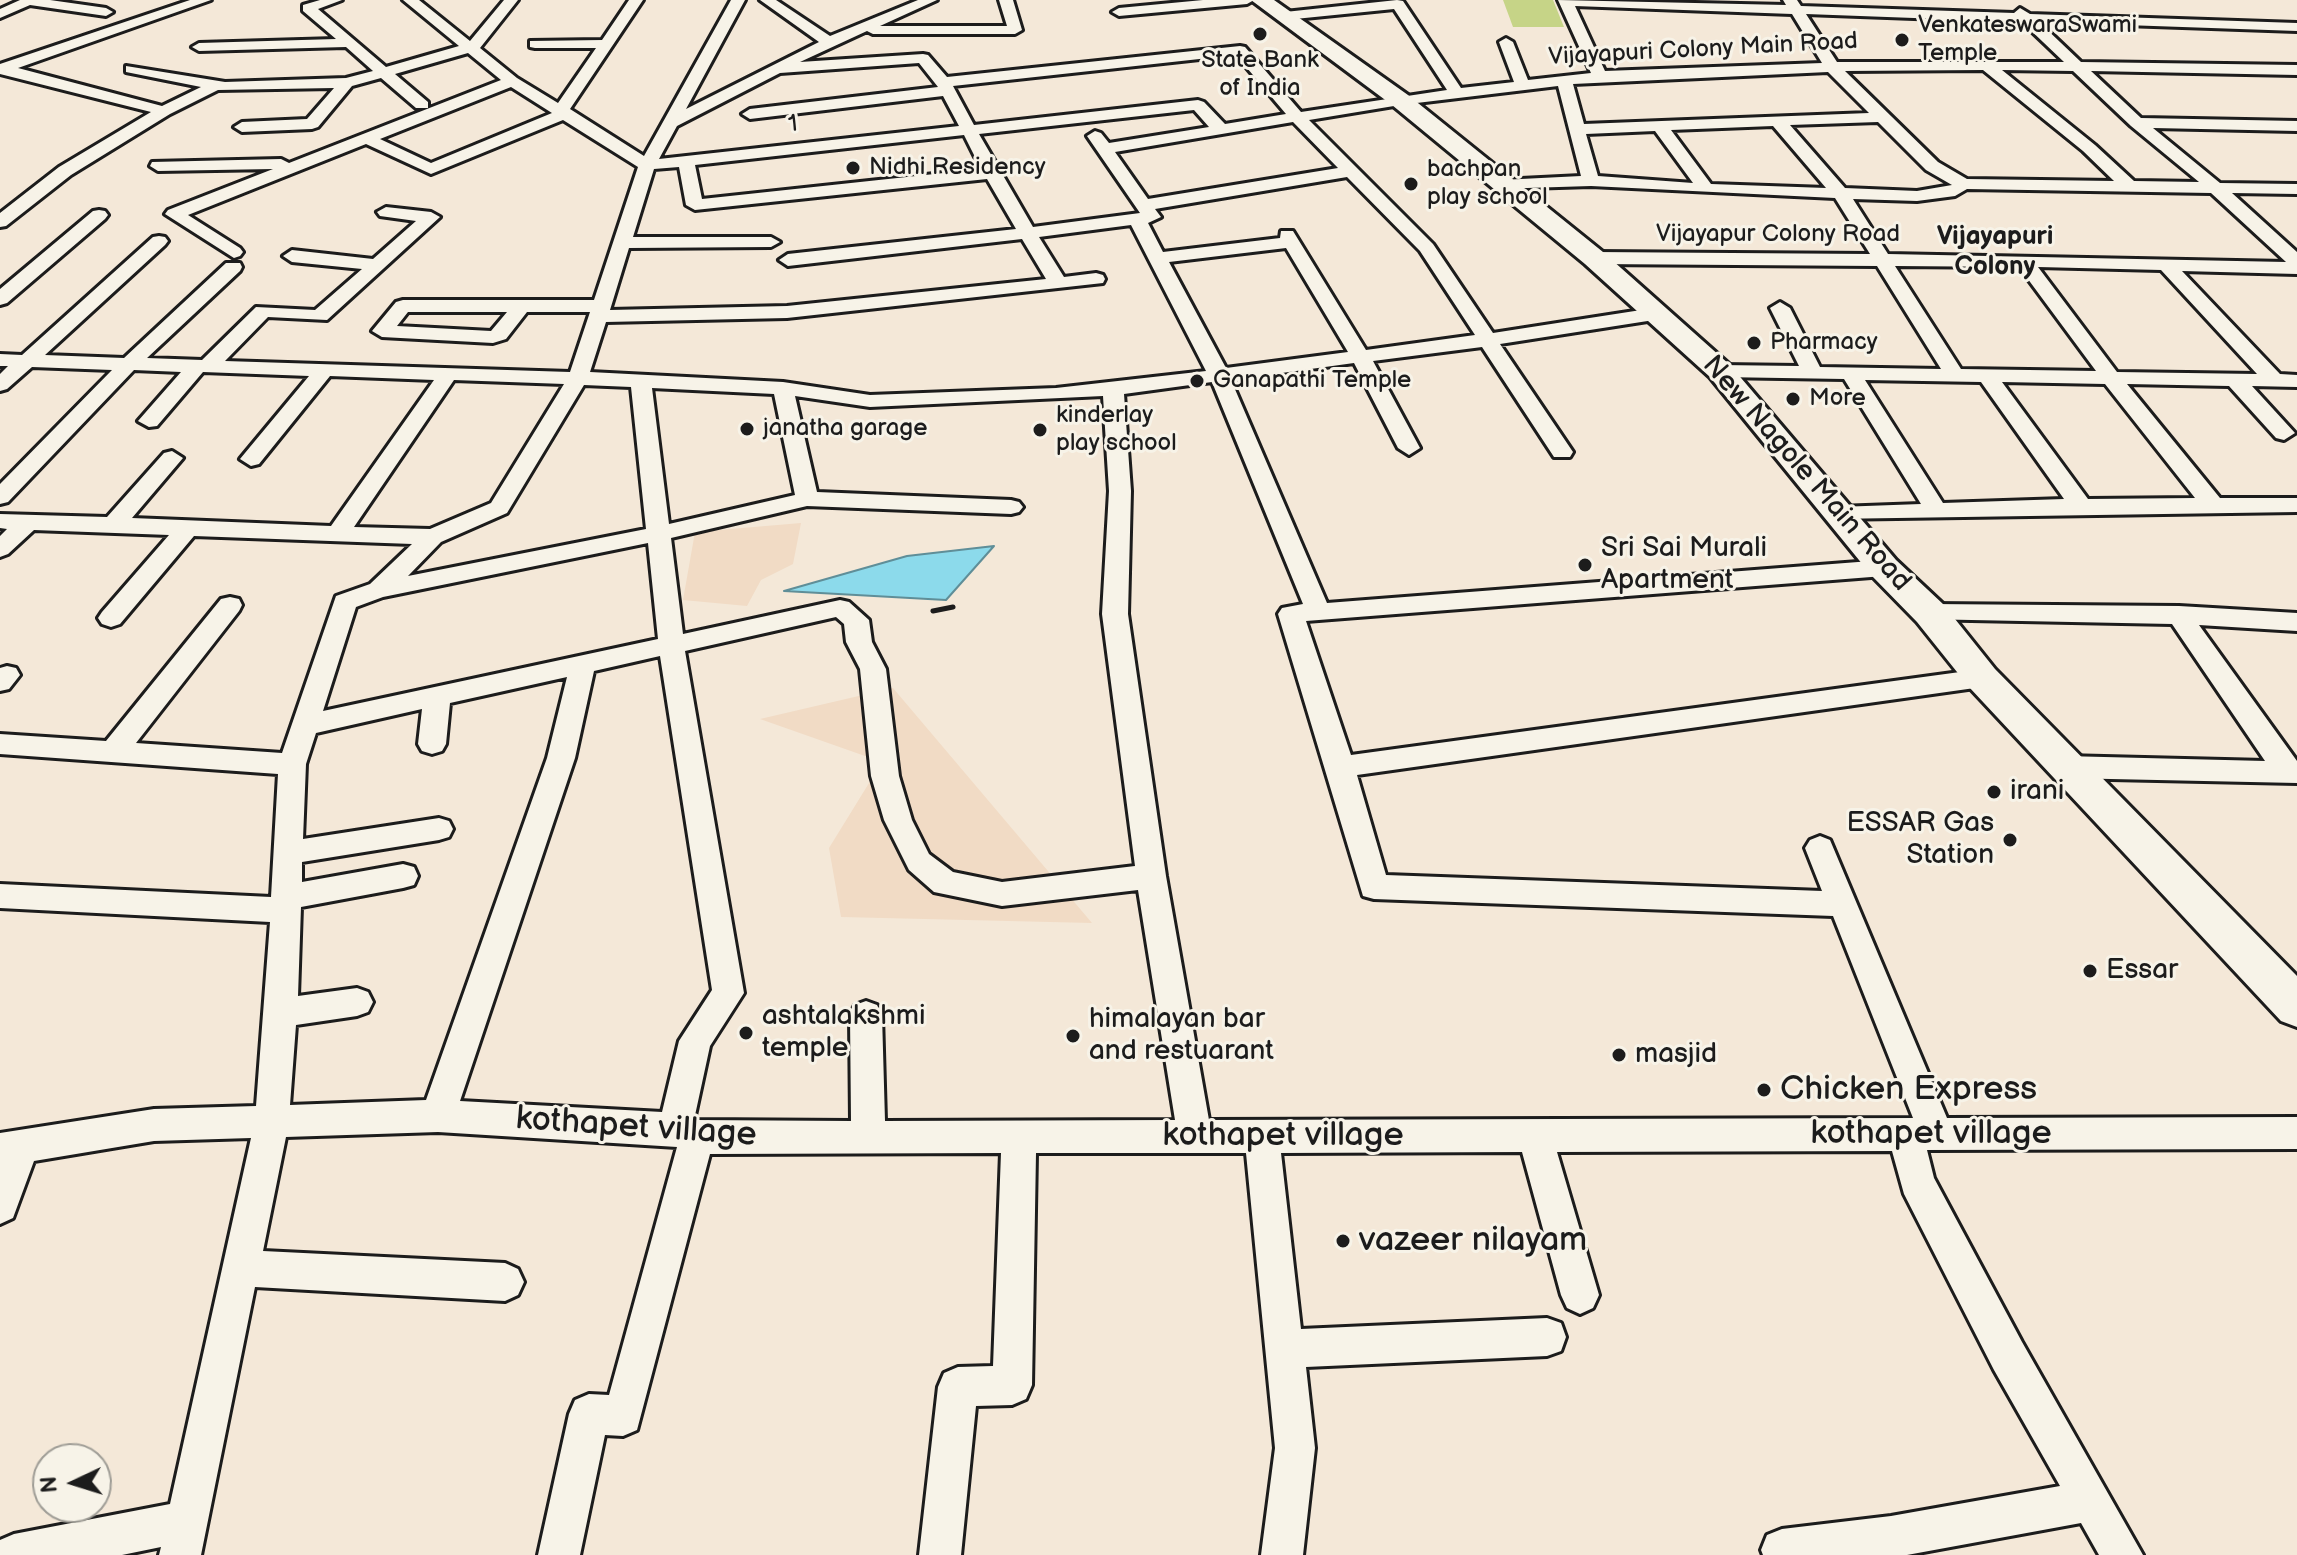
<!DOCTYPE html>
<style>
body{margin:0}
#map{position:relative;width:2297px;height:1555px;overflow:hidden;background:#f4e8d8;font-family:"Balsamiq Sans",sans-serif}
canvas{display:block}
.north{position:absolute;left:32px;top:1443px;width:80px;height:80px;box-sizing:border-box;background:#f7f3e8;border:2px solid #9f9d96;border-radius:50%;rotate:266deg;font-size:22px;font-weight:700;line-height:32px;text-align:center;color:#1c1c1c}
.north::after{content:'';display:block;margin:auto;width:28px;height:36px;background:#1c1c1c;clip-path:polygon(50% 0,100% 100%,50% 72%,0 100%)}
</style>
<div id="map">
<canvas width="2297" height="1555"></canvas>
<div class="north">N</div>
</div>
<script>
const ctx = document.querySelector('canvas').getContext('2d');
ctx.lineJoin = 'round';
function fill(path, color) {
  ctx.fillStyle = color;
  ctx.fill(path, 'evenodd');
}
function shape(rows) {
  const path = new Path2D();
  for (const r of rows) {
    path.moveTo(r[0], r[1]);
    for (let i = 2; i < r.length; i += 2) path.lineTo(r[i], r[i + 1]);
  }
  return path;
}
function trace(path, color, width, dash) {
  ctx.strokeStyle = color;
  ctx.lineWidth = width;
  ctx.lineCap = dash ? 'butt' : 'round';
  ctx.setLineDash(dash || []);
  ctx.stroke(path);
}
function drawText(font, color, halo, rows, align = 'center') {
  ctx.font = font + ' "Balsamiq Sans",sans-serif';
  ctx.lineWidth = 6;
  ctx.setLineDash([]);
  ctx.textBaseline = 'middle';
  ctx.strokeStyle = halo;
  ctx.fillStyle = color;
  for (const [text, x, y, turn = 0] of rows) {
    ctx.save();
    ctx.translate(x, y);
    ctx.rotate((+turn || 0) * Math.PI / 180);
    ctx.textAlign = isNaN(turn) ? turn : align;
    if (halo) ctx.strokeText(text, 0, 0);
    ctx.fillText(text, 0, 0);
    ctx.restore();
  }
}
const built = shape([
 [801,523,793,564,761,580,747,606,683,600,695,532],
 [893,688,1092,923,841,917,829,848,882,762,760,719]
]);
const green = shape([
 [1503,0,1553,0,1564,27,1513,27]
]);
const water = shape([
 [994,546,946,600,784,591,907,556,994,546]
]);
const street = shape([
 [20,0,50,0,106,8,113,12,106,16,30,5,0,18,0,9,20,0],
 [190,0,211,0,18,68,162,106,201,87,126,72,126,66,225,82,346,78,373,71,346,47,199,51,192,47,199,43,336,39,303,11,303,5,320,0,342,0,318,9,386,67,459,46,403,0,419,0,470,41,504,0,518,0,480,48,517,78,558,103,596,48,535,48,530,47,530,41,602,40,629,0,643,0,570,109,644,156,731,0,745,0,686,109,819,42,760,0,776,0,830,36,918,0,937,0,880,26,1007,26,999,0,1013,0,1022,30,1015,34,873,34,867,31,800,62,923,54,928,55,947,77,1240,46,1245,47,1301,112,1447,90,1394,9,1285,20,1278,16,1285,12,1397,0,1403,1,1461,88,1514,82,1499,42,1506,38,1513,42,1528,80,1591,73,1558,0,1786,5,1783,0,1797,0,1801,6,2014,13,2020,8,2030,14,2297,23,2297,31,2039,22,2081,62,2297,65,2297,75,2091,71,2141,118,2297,121,2297,131,2153,128,2220,183,2297,184,2297,194,2232,193,2297,252,2297,274,2182,271,2280,374,2297,375,2297,387,2252,386,2295,433,2284,440,2276,438,2229,386,2127,384,2220,498,2297,498,2297,512,1830,519,1826,514,1830,509,1838,507,1921,504,1844,379,1720,377,1710,371,1720,365,1799,366,1770,308,1780,302,1790,308,1820,367,1941,369,1877,266,1594,264,1585,258,1594,252,1870,254,1835,198,1591,186,1495,189,1492,185,1495,181,1501,180,1581,176,1558,86,1400,105,1309,120,1433,244,1493,333,1654,308,1661,310,1664,314,1654,320,1500,344,1573,452,1570,457,1554,457,1482,347,1373,361,1420,448,1409,455,1398,448,1354,363,1231,380,1327,603,1884,560,1893,562,1896,568,1893,574,1884,576,1306,621,1351,755,1982,669,1991,671,1995,678,1991,685,1982,687,1357,775,1386,875,1822,891,1805,848,1810,840,1820,836,1830,840,1947,1118,2297,1117,2297,1149,1927,1150,1934,1178,2022,1342,2143,1555,2099,1555,2081,1523,1907,1555,1763,1555,1761,1550,1767,1535,1782,1529,1891,1516,2060,1486,1994,1370,1904,1194,1892,1151,1557,1152,1599,1295,1593,1308,1580,1314,1567,1308,1561,1295,1522,1152,1281,1153,1301,1329,1547,1318,1561,1323,1566,1337,1561,1351,1547,1356,1306,1367,1315,1448,1303,1555,1261,1555,1275,1448,1246,1153,1036,1153,1032,1385,1026,1399,1012,1405,976,1406,961,1555,919,1555,938,1387,944,1373,958,1367,993,1366,1001,1153,710,1154,637,1430,623,1436,605,1435,580,1555,538,1555,569,1414,575,1400,589,1394,609,1395,677,1147,438,1132,286,1137,263,1251,505,1263,518,1269,524,1282,518,1295,505,1301,255,1287,201,1555,159,1555,161,1547,122,1555,0,1555,0,1540,14,1534,170,1504,251,1138,154,1141,34,1161,13,1218,0,1224,0,1133,154,1109,256,1106,270,922,0,908,0,884,271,897,278,774,0,754,0,734,106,741,221,599,230,597,239,599,242,605,239,611,136,743,282,753,336,596,370,584,412,544,194,536,120,624,111,627,102,624,98,618,102,612,169,535,34,530,8,554,0,557,0,536,7,529,0,528,0,514,107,517,164,453,172,451,183,458,132,518,331,526,434,380,330,376,259,464,251,466,240,459,309,376,203,372,157,426,149,427,138,421,181,372,134,370,8,502,0,504,0,484,112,370,32,367,7,389,0,391,0,374,8,366,0,366,0,354,22,355,153,237,159,236,165,237,168,241,165,245,45,355,124,358,226,263,240,263,242,267,240,271,147,358,202,360,256,307,315,310,362,269,292,262,283,256,292,250,373,259,416,221,380,216,377,212,386,207,431,212,440,217,327,320,268,317,225,361,570,372,590,312,527,312,506,339,493,343,382,337,372,331,396,302,403,300,594,300,638,167,563,120,431,174,366,144,188,215,240,248,243,252,240,256,234,258,165,214,168,210,273,169,158,171,150,166,152,162,281,159,289,163,501,80,468,53,395,74,428,102,428,108,416,108,381,78,352,86,318,127,312,129,242,132,234,127,242,122,307,119,334,88,218,90,170,114,71,175,6,226,0,227,0,213,59,167,151,112,0,74,0,64,190,0],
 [1575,6,1792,14,1822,63,1605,71,1575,6],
 [1806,14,2022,22,2064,62,1837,62,1806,14],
 [1236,55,1286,114,1225,124,1204,102,1198,100,974,125,953,86,1236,55],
 [919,63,938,87,750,109,742,114,750,119,943,96,959,126,659,159,677,126,780,73,919,63],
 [1983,70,2083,151,2114,181,1967,179,1938,162,1845,71,1983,70],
 [2002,70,2073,71,2131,126,2199,182,2134,181,2095,145,2002,70],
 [1828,72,1869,113,1584,124,1573,84,1828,72],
 [511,87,552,113,431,163,380,139,511,87],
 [1194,110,1209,127,1109,143,1101,133,1095,131,1087,136,1140,213,1033,227,979,134,1194,110],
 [1293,122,1338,168,1148,199,1115,152,1293,122],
 [1878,122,1926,170,1952,185,1917,191,1845,188,1790,125,1878,122],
 [1773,126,1826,188,1711,184,1671,130,1773,126],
 [1655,131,1693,183,1598,176,1586,134,1655,131],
 [964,135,981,169,702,199,695,165,964,135],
 [679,167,686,205,695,210,987,179,1016,229,788,254,779,260,788,266,1022,239,1046,279,787,306,610,310,629,248,771,247,780,242,771,237,633,237,654,169,679,167],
 [1347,177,1420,251,1475,335,1366,350,1293,231,1281,231,1280,238,1163,252,1148,223,1161,217,1155,209,1347,177],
 [1967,189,2211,193,2286,262,1888,254,1853,199,1917,201,1955,196,1967,189],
 [1131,225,1206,371,1056,388,870,395,783,382,590,372,606,322,787,318,1103,283,1105,279,1103,275,1096,273,1064,277,1039,237,1131,225],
 [1286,248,1348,352,1226,368,1169,262,1286,248],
 [1895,266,2019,267,2096,371,1961,369,1895,266],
 [2038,267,2161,270,2257,374,2117,372,2038,267],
 [408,312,507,312,491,331,397,326,408,312],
 [454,380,564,384,491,503,430,529,354,527,454,380],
 [1865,380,1981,382,2064,499,1943,503,1865,380],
 [1212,382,1303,604,1282,608,1278,614,1363,896,1374,899,1833,916,1913,1118,1209,1120,1166,876,1128,614,1131,491,1124,394,1212,382],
 [2002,382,2105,384,2195,498,2088,499,2002,382],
 [584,385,631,387,646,529,408,576,441,542,507,513,584,385],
 [652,388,774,394,795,495,669,524,652,388],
 [795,396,870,407,1103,396,1109,491,1102,614,1135,866,1002,882,953,872,929,854,912,820,899,776,886,669,872,642,869,620,849,602,840,600,683,634,671,538,807,506,1011,514,1019,512,1023,507,1019,502,1011,500,817,492,795,396],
 [648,543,658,639,323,711,356,607,383,597,648,543],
 [836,617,844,624,846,642,860,669,871,776,884,820,909,870,934,892,1002,906,1138,890,1175,1120,885,1121,882,1015,877,1005,866,1001,855,1005,850,1015,851,1121,694,1120,710,1046,744,993,685,651,836,617],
 [660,656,712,990,679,1041,662,1112,460,1101,575,758,594,671,660,656],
 [567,677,547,758,426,1100,290,1105,296,1025,357,1016,368,1012,373,1002,368,992,357,988,298,996,301,907,403,888,414,885,418,876,414,867,403,864,302,882,302,862,439,840,449,837,453,829,449,821,439,818,303,839,306,764,316,733,422,709,418,744,422,751,432,754,442,751,446,744,450,703,567,677],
 [1203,0,1254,0,1247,4,1119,16,1112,12,1119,8,1203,0],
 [99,210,105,211,108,215,105,219,7,303,0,305,0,289,93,211,99,210],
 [1930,604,2179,606,2297,613,2297,631,2199,625,2297,761,2297,783,2064,778,2054,774,2050,767,2054,760,2064,756,2265,761,2172,624,1921,619,1918,613,1921,607,1930,604],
 [7,666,16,668,20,675,9,689,0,691,0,668,7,666]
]);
const secondary = shape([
 [1251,0,1274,0,1408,95,1603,252,1730,365,1896,560,1943,604,1995,669,2297,976,2297,1027,2281,1021,1969,687,1917,622,1872,576,1710,377,1585,264,1392,105,1251,0]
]);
const rail = shape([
 [933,611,953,607]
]);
const markers = [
 [1260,34,8,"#1c1c1c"],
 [1902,40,8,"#1c1c1c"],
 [853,168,8,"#1c1c1c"],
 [1411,184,8,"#1c1c1c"],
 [1754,343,8,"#1c1c1c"],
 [1197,381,8,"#1c1c1c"],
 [1793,399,8,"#1c1c1c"],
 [747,429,8,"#1c1c1c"],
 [1040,430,8,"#1c1c1c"],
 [1585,565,8,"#1c1c1c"],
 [1994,792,8,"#1c1c1c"],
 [2010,840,8,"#1c1c1c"],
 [2090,971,8,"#1c1c1c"],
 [746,1033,8,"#1c1c1c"],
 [1073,1036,8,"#1c1c1c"],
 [1619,1055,8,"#1c1c1c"],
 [1764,1090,8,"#1c1c1c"],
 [1343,1241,8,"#1c1c1c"]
];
const farPoinames = [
 ["VenkateswaraSwami",1918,26],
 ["Temple",1918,54],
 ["State Bank",1260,61,"center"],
 ["of India",1260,89,"center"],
 ["Nidhi Residency",869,168],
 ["bachpan",1427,170],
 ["play school",1427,198],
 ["Pharmacy",1770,343],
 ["Ganapathi Temple",1213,381],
 ["More",1809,399],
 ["kinderlay",1056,416],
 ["play school",1056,444],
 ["janatha garage",763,429]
];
const farStreetnames = [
 ["Vijayapuri Colony Main Road",1703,50,-3],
 ["1",793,125,-6],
 ["Vijayapur Colony Road",1778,235]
];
const farNeighbourhoodnames = [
 ["Vijayapuri",1995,237],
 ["Colony",1995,267]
];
const streetNames = [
 ["New Nagole Main Road",1806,474,49]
];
const poiNames = [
 ["Sri Sai Murali",1601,549],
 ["Apartment",1601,581],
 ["irani",2010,792],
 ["ESSAR Gas",1994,824,"right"],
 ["Station",1994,856,"right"],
 ["Essar",2106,971],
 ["ashtalakshmi",762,1017],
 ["temple",762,1049],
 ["himalayan bar",1089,1020],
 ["and restuarant",1089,1052],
 ["masjid",1635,1055]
];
const nearPoinames = [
 ["Chicken Express",1780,1090],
 ["vazeer nilayam",1359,1241]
];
const nearStreetnames = [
 ["kothapet village",636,1128,4],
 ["kothapet village",1931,1134],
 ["kothapet village",1283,1136]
];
fill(built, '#f1dbc5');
fill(green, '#c6d487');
fill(water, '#8cdaeb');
trace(water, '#5f8e98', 2);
trace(street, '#1c1c1c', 6);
trace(secondary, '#1c1c1c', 6);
fill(street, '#f7f3e8');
fill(secondary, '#f7f3e8');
trace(rail, '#1c1c1c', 5);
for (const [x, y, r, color] of markers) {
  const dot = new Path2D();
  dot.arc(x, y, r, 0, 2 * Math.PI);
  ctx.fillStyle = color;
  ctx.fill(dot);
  trace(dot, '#f7f3e8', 3);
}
drawText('24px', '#1c1c1c', '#f7f3e8', farPoinames, 'left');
drawText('24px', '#1c1c1c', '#f7f3e8', farStreetnames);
drawText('bold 26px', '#1c1c1c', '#f7f3e8', farNeighbourhoodnames);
drawText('28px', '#1c1c1c', '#f7f3e8', streetNames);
drawText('28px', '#1c1c1c', '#f7f3e8', poiNames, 'left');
drawText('34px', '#1c1c1c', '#f7f3e8', nearPoinames, 'left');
drawText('34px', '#1c1c1c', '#f7f3e8', nearStreetnames);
</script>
